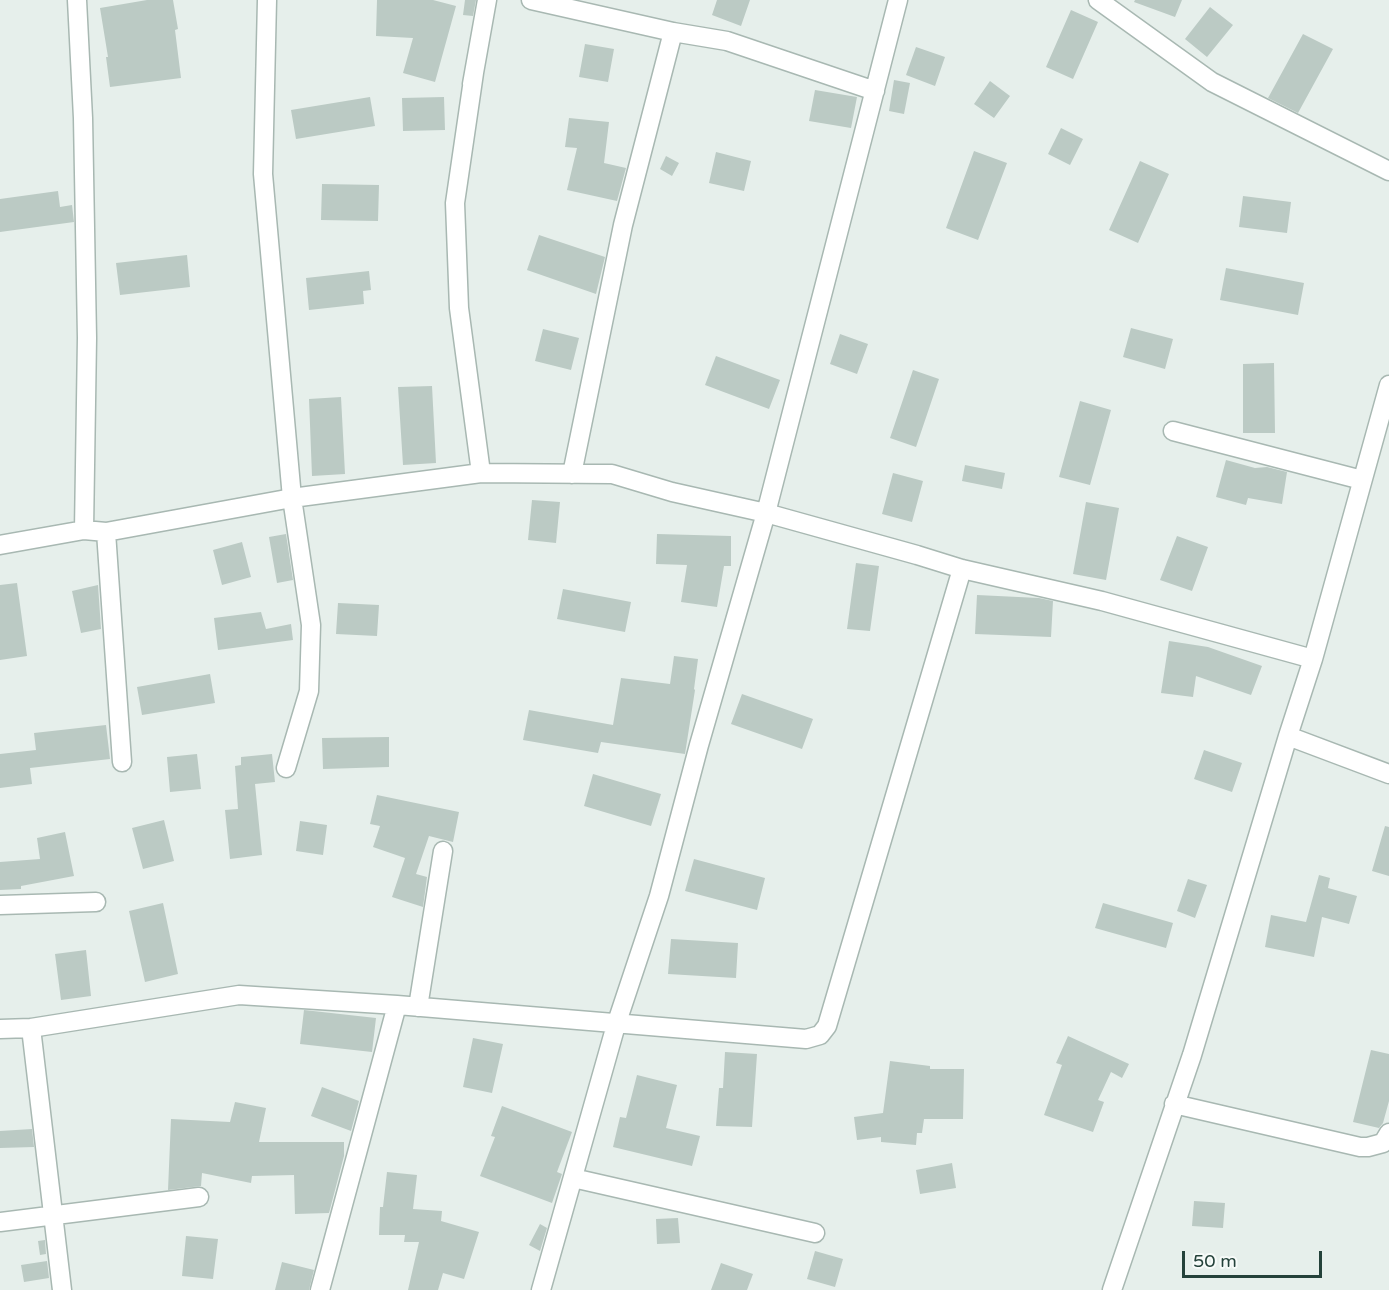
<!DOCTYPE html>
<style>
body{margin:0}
#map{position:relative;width:1389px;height:1290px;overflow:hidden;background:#e6efeb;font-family:"Varela Round",sans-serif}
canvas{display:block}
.scale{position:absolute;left:1182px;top:1251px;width:140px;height:27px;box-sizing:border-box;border:3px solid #24423a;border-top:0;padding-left:8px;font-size:18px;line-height:21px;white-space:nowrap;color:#24423a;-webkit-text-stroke:4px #f7fbf9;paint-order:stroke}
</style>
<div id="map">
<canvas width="1389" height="1290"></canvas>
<div class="scale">50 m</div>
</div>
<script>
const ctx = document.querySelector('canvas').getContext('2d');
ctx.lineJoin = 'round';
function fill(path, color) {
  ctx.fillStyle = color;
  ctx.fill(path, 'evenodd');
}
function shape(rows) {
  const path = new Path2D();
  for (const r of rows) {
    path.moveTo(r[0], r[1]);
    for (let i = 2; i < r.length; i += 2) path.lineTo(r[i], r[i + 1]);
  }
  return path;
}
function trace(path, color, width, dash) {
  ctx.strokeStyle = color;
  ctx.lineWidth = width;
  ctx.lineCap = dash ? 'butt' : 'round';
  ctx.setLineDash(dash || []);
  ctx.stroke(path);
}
const building = shape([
 [147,0,173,0,178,29,175,30,181,78,110,87,106,57,108,57,100,8],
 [377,0,433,0,456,6,435,82,403,73,413,38,376,36],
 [465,0,476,0,473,16,463,15],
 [717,0,750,0,741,26,712,15],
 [1135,0,1182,0,1175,17,1134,2],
 [1210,7,1233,25,1207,57,1185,39],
 [1071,10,1098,22,1073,79,1046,67],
 [1303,34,1333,49,1298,113,1268,98],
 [585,44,614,49,608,82,579,77],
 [916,47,945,57,935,86,906,75],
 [894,80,910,83,904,114,889,111],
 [990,81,1010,96,994,118,974,104],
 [815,90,857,97,851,128,809,121],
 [370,97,375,126,296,139,291,110],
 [444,97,445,130,403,131,402,98],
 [569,118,609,122,604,163,626,168,617,201,567,190,577,148,565,147],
 [1061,128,1083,139,1070,165,1048,154],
 [974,151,1007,163,978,240,946,228],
 [716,152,751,161,744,191,709,183],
 [666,156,679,163,672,176,660,169],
 [1140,161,1169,174,1138,243,1109,230],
 [322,184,379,185,378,221,321,220],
 [58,191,60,207,72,205,74,222,0,232,0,199],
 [1243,196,1291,202,1287,233,1239,227],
 [539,235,605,257,596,294,527,270],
 [187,255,190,287,120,295,116,263],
 [1226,268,1304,283,1298,315,1220,300],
 [369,271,371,290,363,291,364,304,309,310,306,278],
 [1131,328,1173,339,1165,369,1123,357],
 [543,329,579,338,571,370,535,361],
 [840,334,868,344,857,374,830,364],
 [716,356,780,380,769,409,705,385],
 [1274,363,1275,433,1243,433,1243,364],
 [913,370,939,379,916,447,890,438],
 [432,386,436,463,403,465,398,387],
 [341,397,345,474,312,476,309,399],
 [1080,401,1111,410,1090,485,1059,477],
 [1226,460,1255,468,1267,467,1287,472,1282,504,1248,498,1246,505,1216,497],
 [965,465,1005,473,1002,489,962,481],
 [893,473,923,481,912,522,882,514],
 [532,500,560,502,556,543,528,540],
 [1086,502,1119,508,1106,580,1073,574],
 [286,534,293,580,277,583,269,537],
 [657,534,731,536,731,566,724,566,717,607,681,602,687,565,656,564],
 [1177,536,1208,547,1192,591,1160,580],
 [242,542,251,577,222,585,213,550],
 [856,563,879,566,870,631,847,629],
 [17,583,27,656,0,660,0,585],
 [98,585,101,629,81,633,72,591],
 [563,589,631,602,625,632,557,619],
 [977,595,1039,598,1053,601,1051,637,975,634],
 [338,603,379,605,377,636,336,634],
 [261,612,266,629,291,624,293,640,218,650,214,618],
 [1169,641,1208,647,1262,666,1251,695,1196,676,1193,697,1161,693],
 [674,656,698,659,694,689,695,690,685,754,601,742,598,753,523,740,529,710,613,725,621,678,670,684],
 [210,674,215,703,142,715,137,687],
 [742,694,813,719,802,749,731,724],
 [106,725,110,759,30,768,32,784,0,788,0,754,36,750,34,733],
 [389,737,389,767,323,769,322,738],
 [1204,750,1242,763,1232,792,1194,779],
 [197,754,201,789,170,792,167,757],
 [272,754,275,782,255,784,262,855,230,859,225,810,238,809,235,766,241,765,241,757],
 [593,774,661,794,651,826,584,806],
 [377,795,459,812,453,842,429,836,416,874,427,877,423,907,392,897,405,858,373,847,380,826,370,824],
 [164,820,174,861,143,869,132,828],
 [300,821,327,825,323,855,296,851],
 [1385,826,1389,827,1389,876,1372,871],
 [65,832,74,876,21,886,21,889,0,890,0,862,40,859,37,838],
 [694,859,765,878,757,910,685,891],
 [1319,875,1330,878,1328,888,1357,896,1349,924,1322,917,1314,957,1265,947,1271,915,1306,922],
 [1188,879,1207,885,1195,918,1177,911],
 [163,903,178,974,145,982,129,911],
 [1103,903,1173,923,1166,948,1095,928],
 [671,939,738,943,736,978,668,974],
 [86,950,91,996,61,1000,55,954],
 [304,1010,376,1018,372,1052,300,1044],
 [1068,1036,1129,1064,1122,1078,1111,1072,1098,1100,1104,1102,1093,1132,1044,1115,1062,1065,1056,1063],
 [473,1038,503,1044,492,1093,463,1087],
 [1371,1050,1389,1054,1389,1101,1383,1123,1379,1128,1353,1122],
 [725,1052,757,1054,752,1127,716,1126,719,1088,723,1088],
 [890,1061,930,1066,930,1069,964,1069,963,1119,924,1119,922,1133,917,1133,916,1145,881,1142,881,1137,857,1140,854,1117,883,1113],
 [637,1075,677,1085,666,1128,700,1136,692,1166,613,1147,620,1117,626,1118],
 [322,1087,359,1101,351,1131,311,1116],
 [235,1102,266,1108,259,1142,344,1142,344,1156,329,1213,295,1214,294,1175,252,1176,251,1183,202,1173,201,1186,168,1190,171,1119,230,1122],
 [502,1106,572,1132,557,1172,562,1174,552,1203,480,1176,495,1137,491,1136],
 [32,1129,34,1147,0,1148,0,1131],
 [952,1163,956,1188,920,1194,916,1170],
 [387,1172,417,1175,413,1209,442,1211,441,1221,479,1232,464,1279,443,1273,438,1290,408,1290,419,1242,404,1242,405,1235,379,1235,380,1207,383,1207],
 [1194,1201,1225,1203,1223,1228,1192,1226],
 [678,1218,680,1243,657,1244,656,1219],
 [540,1224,547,1228,540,1251,529,1245],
 [186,1236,218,1239,213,1279,182,1276],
 [45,1240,46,1254,40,1255,38,1241],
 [815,1251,843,1259,835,1287,807,1279],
 [47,1261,49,1278,24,1282,21,1265],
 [282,1262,314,1270,309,1290,275,1290],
 [721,1263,753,1274,747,1290,711,1290]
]);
const minor = shape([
 [77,0,83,118,87,338,84,530],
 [267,0,263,174,292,498,311,625,309,691,286,768],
 [531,0,673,32,727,41,875,91],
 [1098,0,1212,82,1389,171],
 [474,73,455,203,459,308,481,473],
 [472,84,487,0],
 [1173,431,1362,480],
 [572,474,623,225,673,32],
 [106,532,122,762],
 [0,545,84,530,106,532,292,498,481,473,612,474,672,492,766,513,917,555,962,569,1102,601,1313,659],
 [1288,736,1389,774],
 [0,905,96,902],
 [418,1007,443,851],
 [31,1028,62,1290],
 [0,1029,31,1028,239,995,397,1005,806,1039,820,1035,827,1026,962,569],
 [1174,1104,1360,1147,1368,1147,1383,1143,1389,1133],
 [573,1178,815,1233],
 [0,1222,199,1197],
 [320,1290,397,1005],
 [541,1290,616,1025,659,896,699,745,766,513,898,0],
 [1112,1290,1192,1055,1288,736,1313,659,1389,385]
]);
fill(building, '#bbcac4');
trace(minor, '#a8b8b2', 21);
trace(minor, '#fff', 18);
</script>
